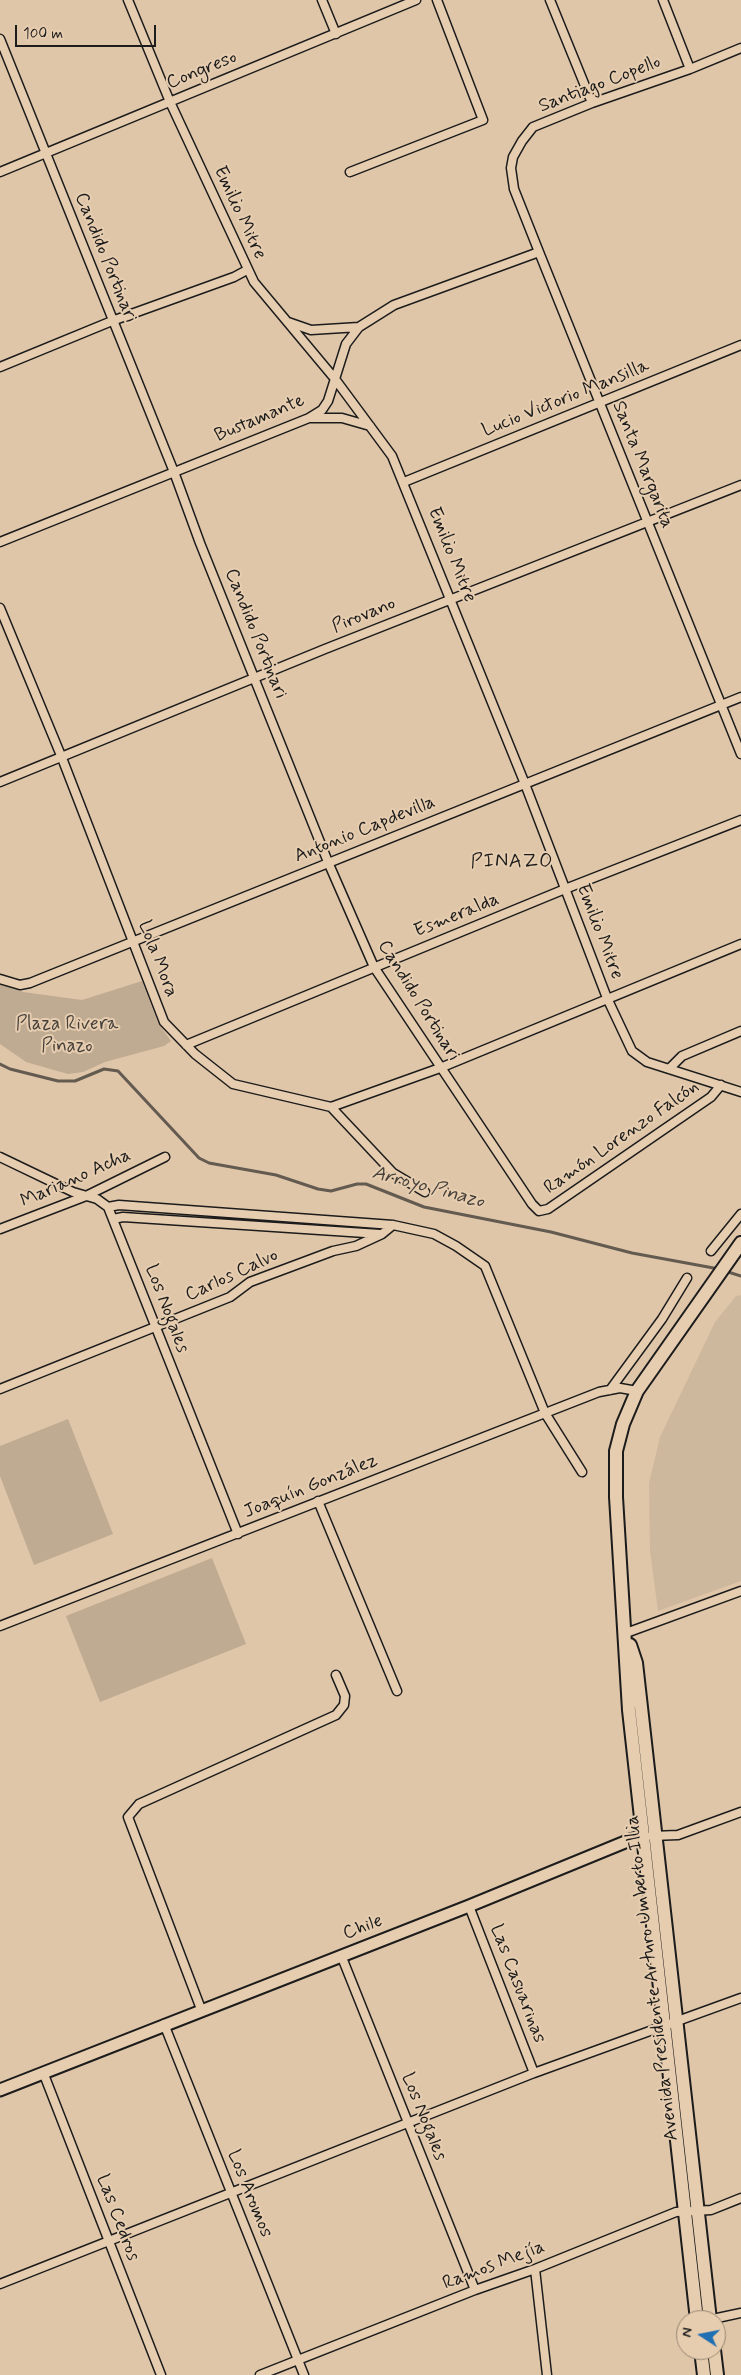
<!DOCTYPE html>
<meta charset="utf-8">
<style>
body{margin:0}
#map{position:relative;width:741px;height:2375px;overflow:hidden;background:#dfc6a9;font-family:Mynerve,sans-serif}
canvas{display:block}
.north{position:absolute;left:676px;top:2310px;width:50px;height:50px;box-sizing:border-box;background:#e7cdaf;border:1px solid #968674;border-radius:50%;rotate:281deg;font-size:14px;font-weight:700;line-height:20px;text-align:center;color:#1c1c1c}
.north::after{content:'';display:block;margin:auto;width:18px;height:22px;background:#1f6fb2;clip-path:polygon(50% 0,100% 100%,50% 72%,0 100%)}
.scale{position:absolute;left:15px;top:25px;width:141px;height:22px;box-sizing:border-box;border:2px solid #1c1c1c;border-top:0;padding-left:6px;font-size:15px;line-height:18px;white-space:nowrap;color:#1c1c1c;-webkit-text-stroke:4px #e7cdaf;paint-order:stroke}
</style>
<div id="map">
<canvas width="741" height="2375"></canvas>
<div class="north">N</div>
<div class="scale">100 m</div>
</div>
<script>
const ctx = document.querySelector('canvas').getContext('2d');
ctx.lineJoin = 'round';
function fill(path, color) {
  ctx.fillStyle = color;
  ctx.fill(path, 'evenodd');
}
function shape(rows) {
  const path = new Path2D();
  for (const r of rows) {
    path.moveTo(r[0], r[1]);
    for (let i = 2; i < r.length; i += 2) path.lineTo(r[i], r[i + 1]);
  }
  return path;
}
function trace(path, color, width, dash) {
  ctx.strokeStyle = color;
  ctx.lineWidth = width;
  ctx.lineCap = dash ? 'butt' : 'round';
  ctx.setLineDash(dash || []);
  ctx.stroke(path);
}
function drawText(font, color, halo, rows, align = 'center') {
  ctx.font = font + ' Mynerve,sans-serif';
  ctx.lineWidth = 4;
  ctx.setLineDash([]);
  ctx.textBaseline = 'middle';
  ctx.strokeStyle = halo;
  ctx.fillStyle = color;
  for (const [text, x, y, turn = 0] of rows) {
    ctx.save();
    ctx.translate(x, y);
    ctx.rotate((+turn || 0) * Math.PI / 180);
    ctx.textAlign = isNaN(turn) ? turn : align;
    if (halo) ctx.strokeText(text, 0, 0);
    ctx.fillText(text, 0, 0);
    ctx.restore();
  }
}
const built = shape([
 [741,1295,741,1581,658,1611,650,1551,649,1483,660,1437,715,1322,736,1296]
]);
const green = shape([
 [142,981,158,1023,171,1041,164,1046,105,1062,83,1072,68,1074,26,1062,0,1044,0,984,23,992,82,1000],
 [68,1419,113,1534,34,1565,0,1476,0,1446],
 [212,1558,246,1644,100,1702,66,1616]
]);
const stream = shape([
 [0,1064,10,1069,58,1081,75,1081,104,1069,118,1071,199,1158,209,1163,276,1175,318,1189,331,1191,357,1184,366,1184,424,1207,551,1232,632,1253,719,1269],
 [725,1271,741,1276]
]);
const street = shape([
 [128,0,170,102,254,282,335,379,392,456,525,784,607,998,632,1051,647,1062,741,1092],
 [322,0,336,34],
 [550,0,592,103],
 [663,0,690,69],
 [0,39,174,472,200,543,328,862,374,967,532,1204,539,1211,548,1209,711,1097,721,1085],
 [741,48,690,69,592,103,533,127,522,141,513,157,511,168,514,189,539,252,741,754],
 [0,172,416,0],
 [350,172,483,120,437,0],
 [288,322,311,330,359,327],
 [0,367,112,321,234,277,247,270],
 [311,418,342,418,370,426],
 [404,482,741,345],
 [0,542,309,418,322,410,328,401,346,344,359,327,394,305,539,252],
 [0,608,62,758,164,1022,195,1054,233,1084,331,1107,393,1173,425,1192],
 [0,782,325,649,741,485],
 [0,979,20,985,30,983,741,697],
 [186,1045,565,889,741,820],
 [669,1069,682,1056,741,1031],
 [331,1107,440,1068,741,944],
 [0,1157,73,1192,97,1199,108,1207,238,1534],
 [108,1207,119,1205,393,1225,434,1234,456,1246,485,1266,545,1413,582,1472],
 [113,1219,123,1217,380,1234],
 [0,1229,86,1196,165,1157],
 [711,1251,741,1214],
 [0,1389,230,1297,250,1282,333,1251,356,1246,382,1234,393,1225],
 [610,1390,662,1319,687,1278],
 [318,1501,397,1691],
 [0,1626,599,1392,620,1388,637,1391],
 [626,1633,741,1591],
 [652,1836,678,1835,741,1812],
 [469,1906,534,2073],
 [341,1955,475,2290],
 [201,2009,128,1817,139,1804,336,1715,344,1705,345,1696,336,1675],
 [164,2024,304,2375],
 [43,2072,161,2375],
 [535,2269,547,2375],
 [0,2284,534,2073,741,1998],
 [708,2320,741,2313],
 [260,2375,475,2290,535,2269,676,2212,711,2210,741,2198]
]);
const secondary = shape([
 [0,2090,469,1906,630,1840,644,1836]
]);
const primary = shape([
 [630,1645,636,1663,710,2320],
 [697,2320,629,1710,616,1497,616,1451,623,1424,637,1391,741,1243],
 [701,2350,704,2375],
 [714,2350,717,2375]
]);
const streetNames = [
 ["Congreso",202,71,-22],
 ["Santiago Copello",600,85,-21],
 ["Emilio Mitre",239,213,65],
 ["Candido Portinari",105,258,68],
 ["Lucio Victorio Mansilla",566,399,-22],
 ["Bustamante",260,419,-23],
 ["Santa Margarita",642,465,68],
 ["Emilio Mitre",451,555,68],
 ["Pirovano",364,616,-22],
 ["Candido Portinari",255,634,68],
 ["Antonio Capdevilla",365,830,-22],
 ["Esmeralda",457,916,-22],
 ["Emilio Mitre",599,932,69],
 ["Lola Mora",157,959,69],
 ["Candido Portinari",418,1001,58],
 ["Ramón Lorenzo Falcón",622,1138,-35],
 ["Mariano Acha",76,1179,-24],
 ["Carlos Calvo",232,1276,-25],
 ["Los Nogales",166,1309,69],
 ["Joaquín González",311,1487,-22],
 ["Chile",363,1928,-21],
 ["Avenida Presidente Arturo Umberto Illia",653,1978,-97],
 ["Las Casuarinas",517,1984,69],
 ["Los Nogales",423,2117,68],
 ["Los Aromos",249,2194,68],
 ["Las Cedros",117,2218,69],
 ["Ramos Mejía",494,2266,-21]
];
const parkNames = [
 ["Plaza Rivera",67,1025],
 ["Pinazo",67,1047]
];
const neighbourhoodNames = [
 ["PINAZO",512,863]
];
const waterNames = [
 ["Arroyo Pinazo",428,1188,15]
];
fill(built, '#ceb89d');
fill(green, '#bfaa92');
trace(stream, '#635a50', 3);
trace(street, '#1c1c1c', 11);
trace(secondary, '#1c1c1c', 15);
trace(primary, '#1c1c1c', 16);
trace(street, '#e7cdaf', 8);
trace(secondary, '#e7cdaf', 11);
trace(primary, '#e7cdaf', 12);
drawText('19px', '#1c1c1c', '#e7cdaf', streetNames);
drawText('19px', '#45403a', '#e7cdaf', parkNames);
ctx.letterSpacing = '1px';
drawText('20px', '#1c1c1c', '#e7cdaf', neighbourhoodNames);
ctx.letterSpacing = '0px';
drawText('italic 20px', '#45403a', '#e7cdaf', waterNames);
</script>
